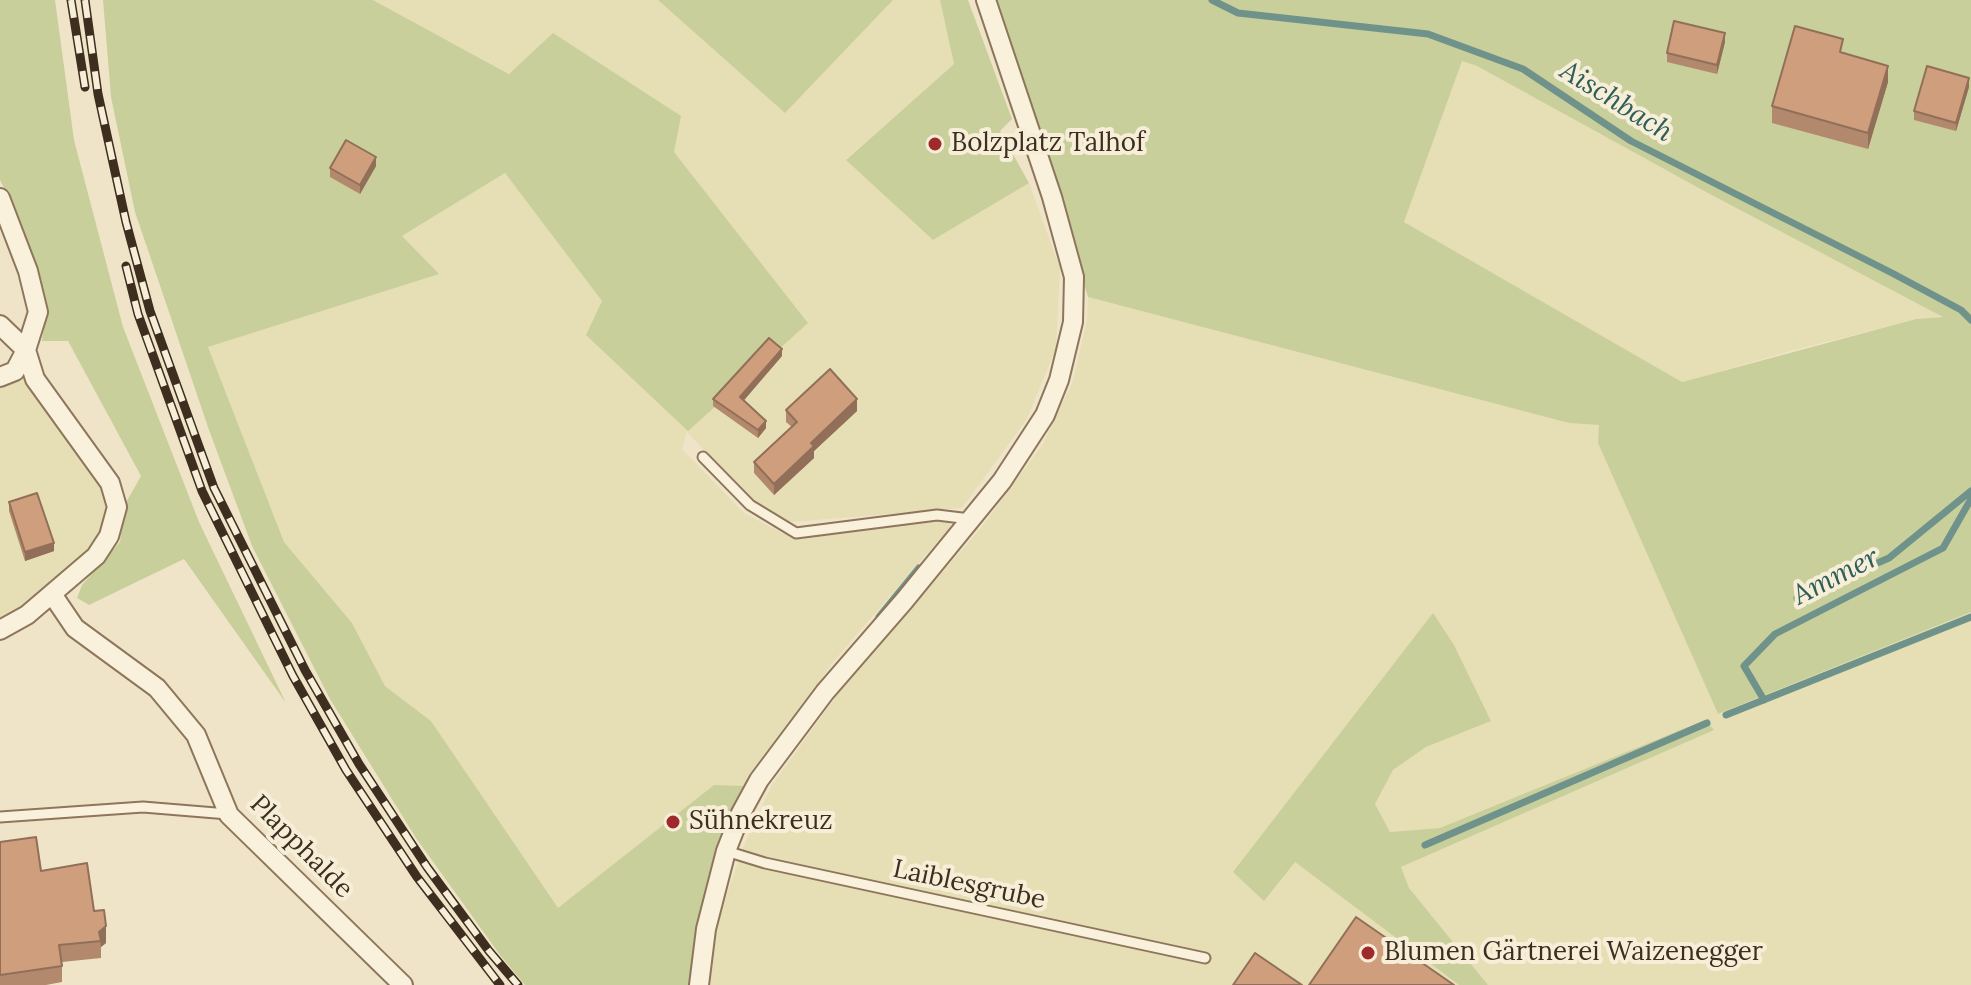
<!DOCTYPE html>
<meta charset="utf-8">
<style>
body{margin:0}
canvas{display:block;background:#f0e4c8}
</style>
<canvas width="1971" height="985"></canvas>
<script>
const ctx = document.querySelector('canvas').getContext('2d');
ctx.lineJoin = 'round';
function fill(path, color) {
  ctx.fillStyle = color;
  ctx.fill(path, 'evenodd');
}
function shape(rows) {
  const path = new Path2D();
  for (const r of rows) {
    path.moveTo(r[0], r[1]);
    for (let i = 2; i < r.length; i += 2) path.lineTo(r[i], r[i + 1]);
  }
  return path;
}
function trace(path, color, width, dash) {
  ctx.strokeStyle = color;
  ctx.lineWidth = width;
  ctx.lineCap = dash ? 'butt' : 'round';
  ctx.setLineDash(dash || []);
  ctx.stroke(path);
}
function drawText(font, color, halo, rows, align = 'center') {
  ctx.font = font + ' Lora,serif';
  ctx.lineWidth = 8;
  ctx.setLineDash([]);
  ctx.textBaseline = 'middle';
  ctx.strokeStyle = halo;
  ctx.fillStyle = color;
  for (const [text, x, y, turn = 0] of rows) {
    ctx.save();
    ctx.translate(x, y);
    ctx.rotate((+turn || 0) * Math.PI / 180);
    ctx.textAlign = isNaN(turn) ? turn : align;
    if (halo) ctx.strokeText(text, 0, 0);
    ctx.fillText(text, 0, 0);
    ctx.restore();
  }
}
const farmland = shape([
 [373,0,658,0,785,113,893,0,940,0,954,64,846,159,933,240,1029,183,1060,268,1056,348,1027,419,962,508,791,522,754,503,687,432,682,449,744,513,784,534,822,536,934,520,948,521,951,526,833,662,745,786,714,785,558,909,431,721,385,686,352,623,284,542,208,347,438,274,401,237,505,173,603,302,808,323,674,152,510,74],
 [1462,61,1477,66,1706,192,1945,317,1916,319,1791,351,1682,382,1404,222],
 [1088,297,1569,423,1600,425,1598,443,1718,714,1971,612,1971,985,1488,985,1409,888,1401,867,1714,730,1440,828,1390,832,1375,804,1393,770,1426,747,1491,721,1454,645,1295,862,1459,985,706,985,718,920,744,845,772,785,845,684,981,528,1043,444,1073,381,1087,320],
 [23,375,101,483,108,511,104,532,92,554,12,617,0,623,0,383]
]);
const green = shape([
 [0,0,55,0,74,140,123,327,199,522,286,703,184,559,89,605,77,598,82,585,120,542,124,506,141,476,68,341,42,341,47,307,21,222,0,180],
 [103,0,373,0,509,74,553,33,681,116,674,152,808,323,688,431,586,335,602,301,505,173,402,236,439,274,208,347,284,542,352,623,385,686,431,721,558,908,714,785,745,786,716,848,698,927,690,985,525,985,500,955,416,838,330,699,252,546,209,430,135,212,111,97],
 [658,0,893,0,785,113],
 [940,0,968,0,1012,119,1000,131,1029,183,933,240,846,160,954,64],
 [993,0,1971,0,1971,612,1718,714,1598,443,1599,425,1569,423,1088,297],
 [1462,61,1477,66,1706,192,1943,317,1916,319,1682,382,1404,222],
 [1433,613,1454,645,1491,721,1426,747,1393,770,1375,804,1390,832,1440,828,1705,720,1714,730,1401,867,1409,888,1488,985,1459,985,1295,862,1264,901,1233,872]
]);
const stream = shape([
 [1212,0,1238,13,1428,34,1523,69,1631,141,1892,273,1961,310,1971,320],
 [1797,598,1889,558,1971,491],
 [879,617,919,568],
 [1764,700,1744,666,1775,634,1943,548,1971,499],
 [1726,715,1971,617],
 [1425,845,1707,723]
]);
const lane = shape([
 [703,457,750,505,796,533,937,515,970,519],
 [0,817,143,807,228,814],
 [726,851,765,863,1205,958]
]);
const street = shape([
 [0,198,28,271,38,312,26,350,15,371,0,377],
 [0,325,26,350,35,379,110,483,117,507,109,536,96,556,27,615,0,630],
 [52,594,75,628,157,688,196,735,229,815,403,985],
 [699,985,706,929,726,851,741,813,759,780,825,692,904,601,1002,481,1045,415,1059,380,1073,322,1074,277,1052,197,986,0]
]);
const rail = shape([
 [71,0,85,87],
 [85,0,98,94,126,222,150,311,214,488,305,670,359,764,427,867,489,951,518,985],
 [126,266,138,314,202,491,293,676,346,770,417,877,500,985]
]);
const wall = shape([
 [1725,42,1717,74,1667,62,1667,53],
 [1843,53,1888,82,1868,149,1772,123,1772,106],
 [1969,87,1956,131,1914,120,1914,111],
 [376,166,360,194,330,177,330,168],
 [782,356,743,400,766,428,758,438,713,406,713,399],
 [786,410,857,411,814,451,814,458,774,495,754,473,754,462,792,427,786,422],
 [9,502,54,551,25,561,9,511],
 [0,842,41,871,94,911,106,943,101,947,101,958,62,962,62,982,46,985,0,985]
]);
const shadedWall = shape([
 [1725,33,1725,42,1717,74,1717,65],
 [1888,66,1888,82,1868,149,1868,133],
 [1969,78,1969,87,1956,131,1956,123],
 [376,157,376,166,360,194,360,185],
 [782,349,782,356,740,405,740,397],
 [857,399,857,411,814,451,814,458,774,495,774,484,811,443],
 [766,421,766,428,758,438,758,430],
 [54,543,54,551,25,561,25,552],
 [106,926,106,943,101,947,99,932]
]);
const building = shape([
 [1674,21,1725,33,1717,65,1667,53,1674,21],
 [1795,26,1843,39,1840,52,1888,66,1868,133,1772,106,1795,26],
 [1927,66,1969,78,1956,123,1914,111,1927,66],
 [346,140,376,157,360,185,330,168,346,140],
 [769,338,782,349,740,397,766,421,758,430,713,399,769,338],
 [830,369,857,399,811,443,814,446,774,484,754,462,797,422,786,410,830,369],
 [37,493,54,543,25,552,9,502,37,493],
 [36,837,41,871,87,863,94,911,104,910,106,926,99,932,101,941,59,945,62,966,0,975,0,842,36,837],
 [1356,917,1454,985,1309,985,1356,917],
 [1255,953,1302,985,1233,985,1255,953]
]);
const markers = [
 [935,144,8,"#9e2a2b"],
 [673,822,8,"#9e2a2b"],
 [1368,953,8,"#9e2a2b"]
];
const poiNames = [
 ["Bolzplatz Talhof",951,144],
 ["Sühnekreuz",689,822],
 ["Blumen Gärtnerei Waizenegger",1384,953]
];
const streetNames = [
 ["Plapphalde",301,847,45],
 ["Laiblesgrube",969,885,12]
];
const waterNames = [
 ["Aischbach",1616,102,32],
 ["Ammer",1836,577,-27]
];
fill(farmland, '#e6deb5');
fill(green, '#c9cf9b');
trace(stream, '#6f938a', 7);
trace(lane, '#8d765c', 13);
trace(street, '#8d765c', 22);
trace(lane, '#faf1dc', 9);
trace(street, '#faf1dc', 18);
trace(rail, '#3d2e20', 9);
trace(rail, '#f7eed8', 6, [18]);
fill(wall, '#b2896c');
fill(shadedWall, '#916f58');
fill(building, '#cf9f7d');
trace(building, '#916f58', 2);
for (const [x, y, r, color] of markers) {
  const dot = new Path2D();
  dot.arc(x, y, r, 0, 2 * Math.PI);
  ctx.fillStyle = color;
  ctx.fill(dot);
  trace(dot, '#f7eed8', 3);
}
drawText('26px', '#3d2e20', '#f7eed8', poiNames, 'left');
drawText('26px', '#3d2e20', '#f7eed8', streetNames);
drawText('italic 28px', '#2f5d5a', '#f7eed8', waterNames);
</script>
